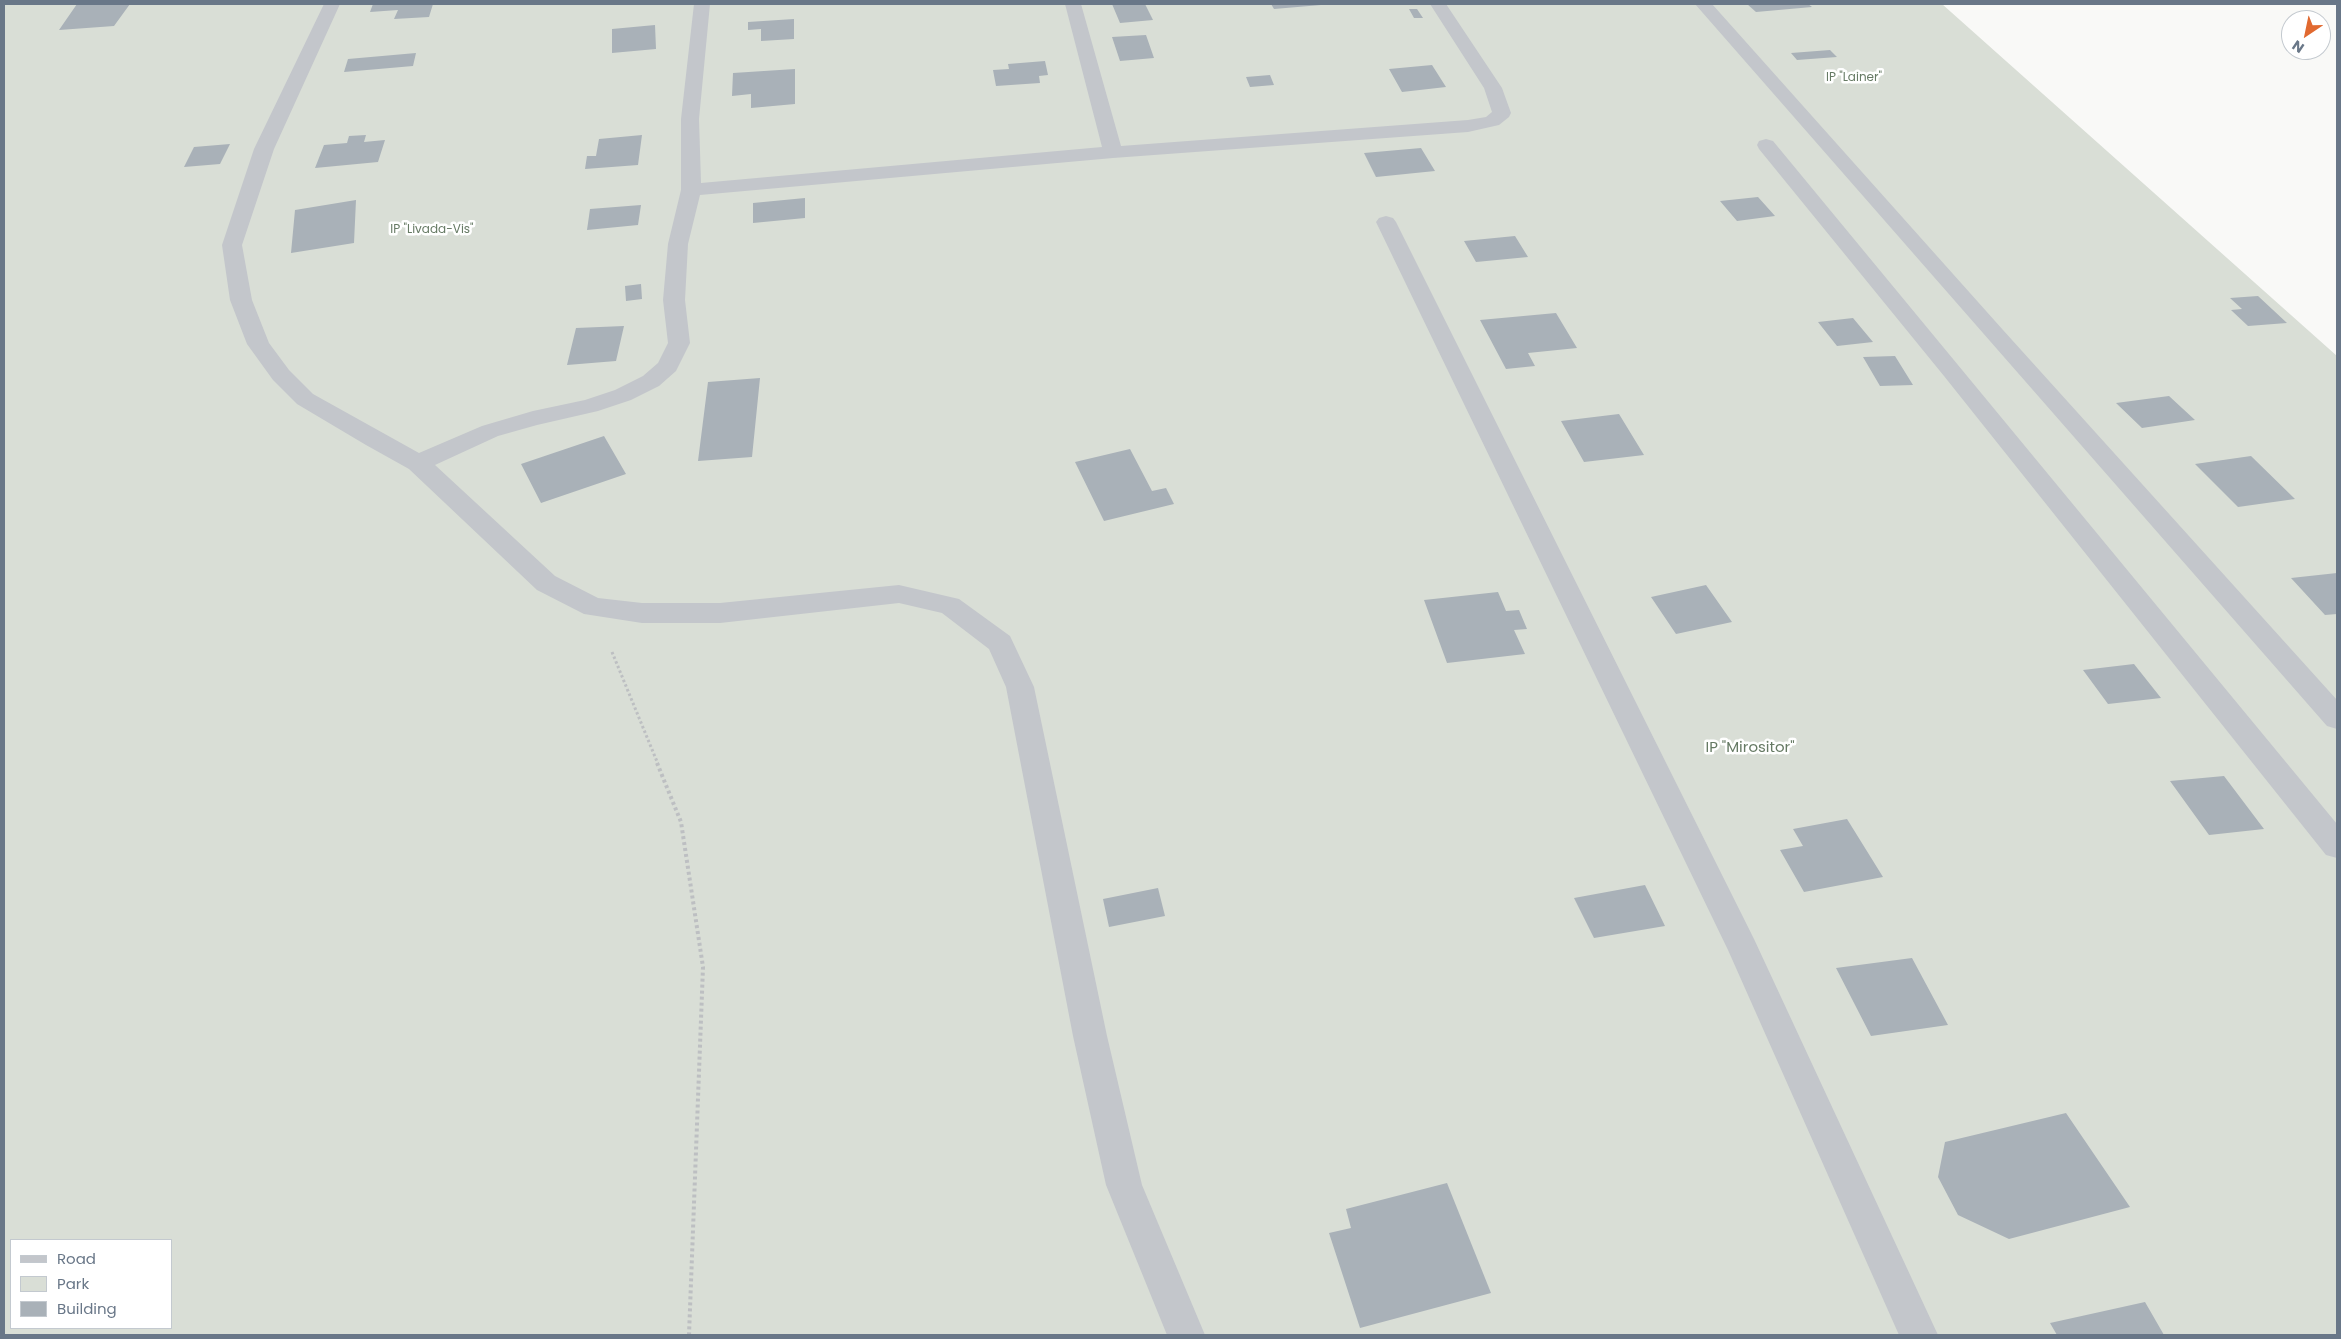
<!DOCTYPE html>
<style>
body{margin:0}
#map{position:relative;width:2341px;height:1339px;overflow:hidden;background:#f9f9f7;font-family:Poppins,sans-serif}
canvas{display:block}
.frame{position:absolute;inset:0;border:5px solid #697788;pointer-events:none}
.legend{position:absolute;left:10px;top:1239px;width:162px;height:90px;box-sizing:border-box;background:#fff;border:1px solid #c3c9cf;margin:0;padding:6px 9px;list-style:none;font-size:15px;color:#697788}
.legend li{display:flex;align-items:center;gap:10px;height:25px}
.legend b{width:25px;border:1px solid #c3c9cf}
.north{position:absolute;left:2281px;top:10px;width:50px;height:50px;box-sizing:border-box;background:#fff;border:1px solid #c3c9cf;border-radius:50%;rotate:214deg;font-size:14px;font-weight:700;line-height:20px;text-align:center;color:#697788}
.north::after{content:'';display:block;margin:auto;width:18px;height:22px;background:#e16930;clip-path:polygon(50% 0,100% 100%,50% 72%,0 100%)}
</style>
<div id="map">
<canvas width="2341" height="1339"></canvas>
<div class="frame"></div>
<ul class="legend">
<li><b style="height:6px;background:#c3c6cb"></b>Road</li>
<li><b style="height:14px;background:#d9ded6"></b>Park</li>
<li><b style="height:14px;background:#a9b1b8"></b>Building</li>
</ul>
<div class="north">N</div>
</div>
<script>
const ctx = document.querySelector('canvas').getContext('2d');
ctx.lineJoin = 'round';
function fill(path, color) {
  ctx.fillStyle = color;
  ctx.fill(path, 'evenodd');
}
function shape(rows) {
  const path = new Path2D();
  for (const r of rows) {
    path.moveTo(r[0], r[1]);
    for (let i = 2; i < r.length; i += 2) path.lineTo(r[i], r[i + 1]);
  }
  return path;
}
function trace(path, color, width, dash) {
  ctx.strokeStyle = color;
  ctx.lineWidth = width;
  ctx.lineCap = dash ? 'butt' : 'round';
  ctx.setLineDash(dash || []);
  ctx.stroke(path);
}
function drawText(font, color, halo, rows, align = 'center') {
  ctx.font = font + ' Poppins,sans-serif';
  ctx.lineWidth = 5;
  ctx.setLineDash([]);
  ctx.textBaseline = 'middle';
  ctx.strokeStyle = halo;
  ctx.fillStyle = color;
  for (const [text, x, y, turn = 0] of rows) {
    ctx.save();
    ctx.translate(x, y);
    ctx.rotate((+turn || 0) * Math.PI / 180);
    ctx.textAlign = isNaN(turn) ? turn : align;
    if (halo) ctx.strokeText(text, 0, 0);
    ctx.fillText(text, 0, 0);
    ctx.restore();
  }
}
const green = shape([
 [4,4,1942,4,2337,356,2337,1335,4,1335],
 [11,1240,171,1240,171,1328,11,1328]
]);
const building = shape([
 [77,4,130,4,114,26,59,30],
 [373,4,433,4,429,17,394,19,398,10,370,12],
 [1112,4,1145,4,1153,20,1120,23],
 [1271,4,1320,4,1321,5,1274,9],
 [1747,4,1808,4,1812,7,1756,12],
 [1409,9,1417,9,1423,18,1414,18],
 [794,19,794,39,761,41,761,29,748,30,748,22],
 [655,25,656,49,612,53,612,29],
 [1146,35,1154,58,1120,61,1112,37],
 [1830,50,1837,57,1797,60,1791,53],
 [416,53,413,66,344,72,348,59],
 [1045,61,1048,75,1039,76,1040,83,996,86,993,70,1009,69,1008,64],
 [1432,65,1446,87,1402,92,1389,69],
 [795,69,795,104,751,108,751,94,732,96,733,73],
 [1270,75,1274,85,1250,87,1246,77],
 [366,135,364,142,385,140,378,162,315,168,324,145,347,143,349,136],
 [642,135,638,165,585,169,587,156,596,156,599,139],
 [230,144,220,164,184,167,194,147],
 [1421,148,1435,171,1376,177,1364,153],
 [1758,197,1775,216,1737,221,1720,201],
 [805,198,805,218,753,223,753,203],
 [356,200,354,243,291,253,295,210],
 [641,205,638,225,587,230,590,209],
 [1515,236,1528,257,1476,262,1464,241],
 [641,284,642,299,626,301,625,286],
 [2258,296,2287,323,2248,326,2231,310,2242,309,2230,298],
 [1556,313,1577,348,1528,353,1535,366,1506,369,1480,320],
 [1853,318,1873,342,1837,346,1818,322],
 [624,326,616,361,567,365,576,328],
 [1895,356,1913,385,1880,386,1863,357],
 [760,378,752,457,698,461,708,382],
 [2169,396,2195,420,2142,428,2116,403],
 [1619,414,1644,455,1584,462,1561,421],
 [604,436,626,474,541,503,521,464],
 [1130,449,1152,491,1166,488,1174,504,1104,521,1075,462],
 [2251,456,2295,499,2238,507,2195,464],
 [2337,573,2337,614,2325,615,2291,578],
 [1706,585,1732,622,1676,634,1651,597],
 [1498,592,1506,611,1519,610,1527,629,1514,630,1525,654,1447,663,1424,600],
 [2134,664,2161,698,2108,704,2083,670],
 [2224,776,2264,829,2209,835,2170,781],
 [1847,819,1883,877,1804,892,1780,850,1803,846,1793,829],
 [1645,885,1665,926,1594,938,1574,898],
 [1158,888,1165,916,1109,927,1103,899],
 [1912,958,1948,1025,1871,1036,1836,968],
 [2066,1113,2130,1207,2009,1239,1958,1215,1938,1177,1945,1142],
 [1447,1183,1491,1293,1360,1328,1329,1233,1351,1228,1346,1209],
 [2145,1302,2164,1335,2057,1335,2050,1323]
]);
const pathFar1 = shape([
 [612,652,658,764]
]);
const path = shape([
 [657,763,681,822,703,967,689,1335]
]);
const street = shape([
 [324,4,340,4,274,149,242,245,252,300,269,343,289,370,313,394,419,453,482,426,533,411,585,400,615,390,643,376,658,363,668,343,663,300,668,244,681,190,681,119,694,4,710,4,699,119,701,183,1102,147,1065,4,1081,4,1121,146,1468,120,1486,117,1492,112,1484,88,1430,4,1446,4,1502,88,1511,113,1509,117,1499,125,1468,132,1113,158,700,195,688,244,685,300,690,343,676,371,659,386,631,400,598,411,537,425,498,436,435,465,555,576,598,598,642,603,720,603,899,585,959,599,1010,636,1034,687,1107,1036,1142,1185,1205,1335,1167,1335,1106,1185,1073,1036,1006,687,989,649,942,613,899,603,720,623,642,623,584,614,537,590,409,469,366,445,297,404,273,380,247,344,230,300,222,245,254,149,324,4],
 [1695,4,1712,4,2003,330,2337,700,2337,729,2327,726,1695,4],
 [1766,139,1773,141,2337,824,2337,858,2326,855,1944,376,1759,149,1757,145,1759,141,1766,139],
 [1386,216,1393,218,1396,222,1754,939,1938,1335,1899,1335,1728,950,1376,222,1379,218,1386,216]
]);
const farParknames = [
 ["IP \"Lainer\"",1854,78],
 ["IP \"Livada-Vis\"",432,230]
];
const parkNames = [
 ["IP \"Mirositor\"",1750,748]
];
fill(green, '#d9ded6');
fill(building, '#a9b1b8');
trace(pathFar1, '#bdbfc2', 3, [2.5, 2.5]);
trace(path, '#bdbfc2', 4, [3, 3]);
fill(street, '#c3c6cb');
drawText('12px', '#667a64', '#fff', farParknames);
drawText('15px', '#667a64', '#fff', parkNames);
</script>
